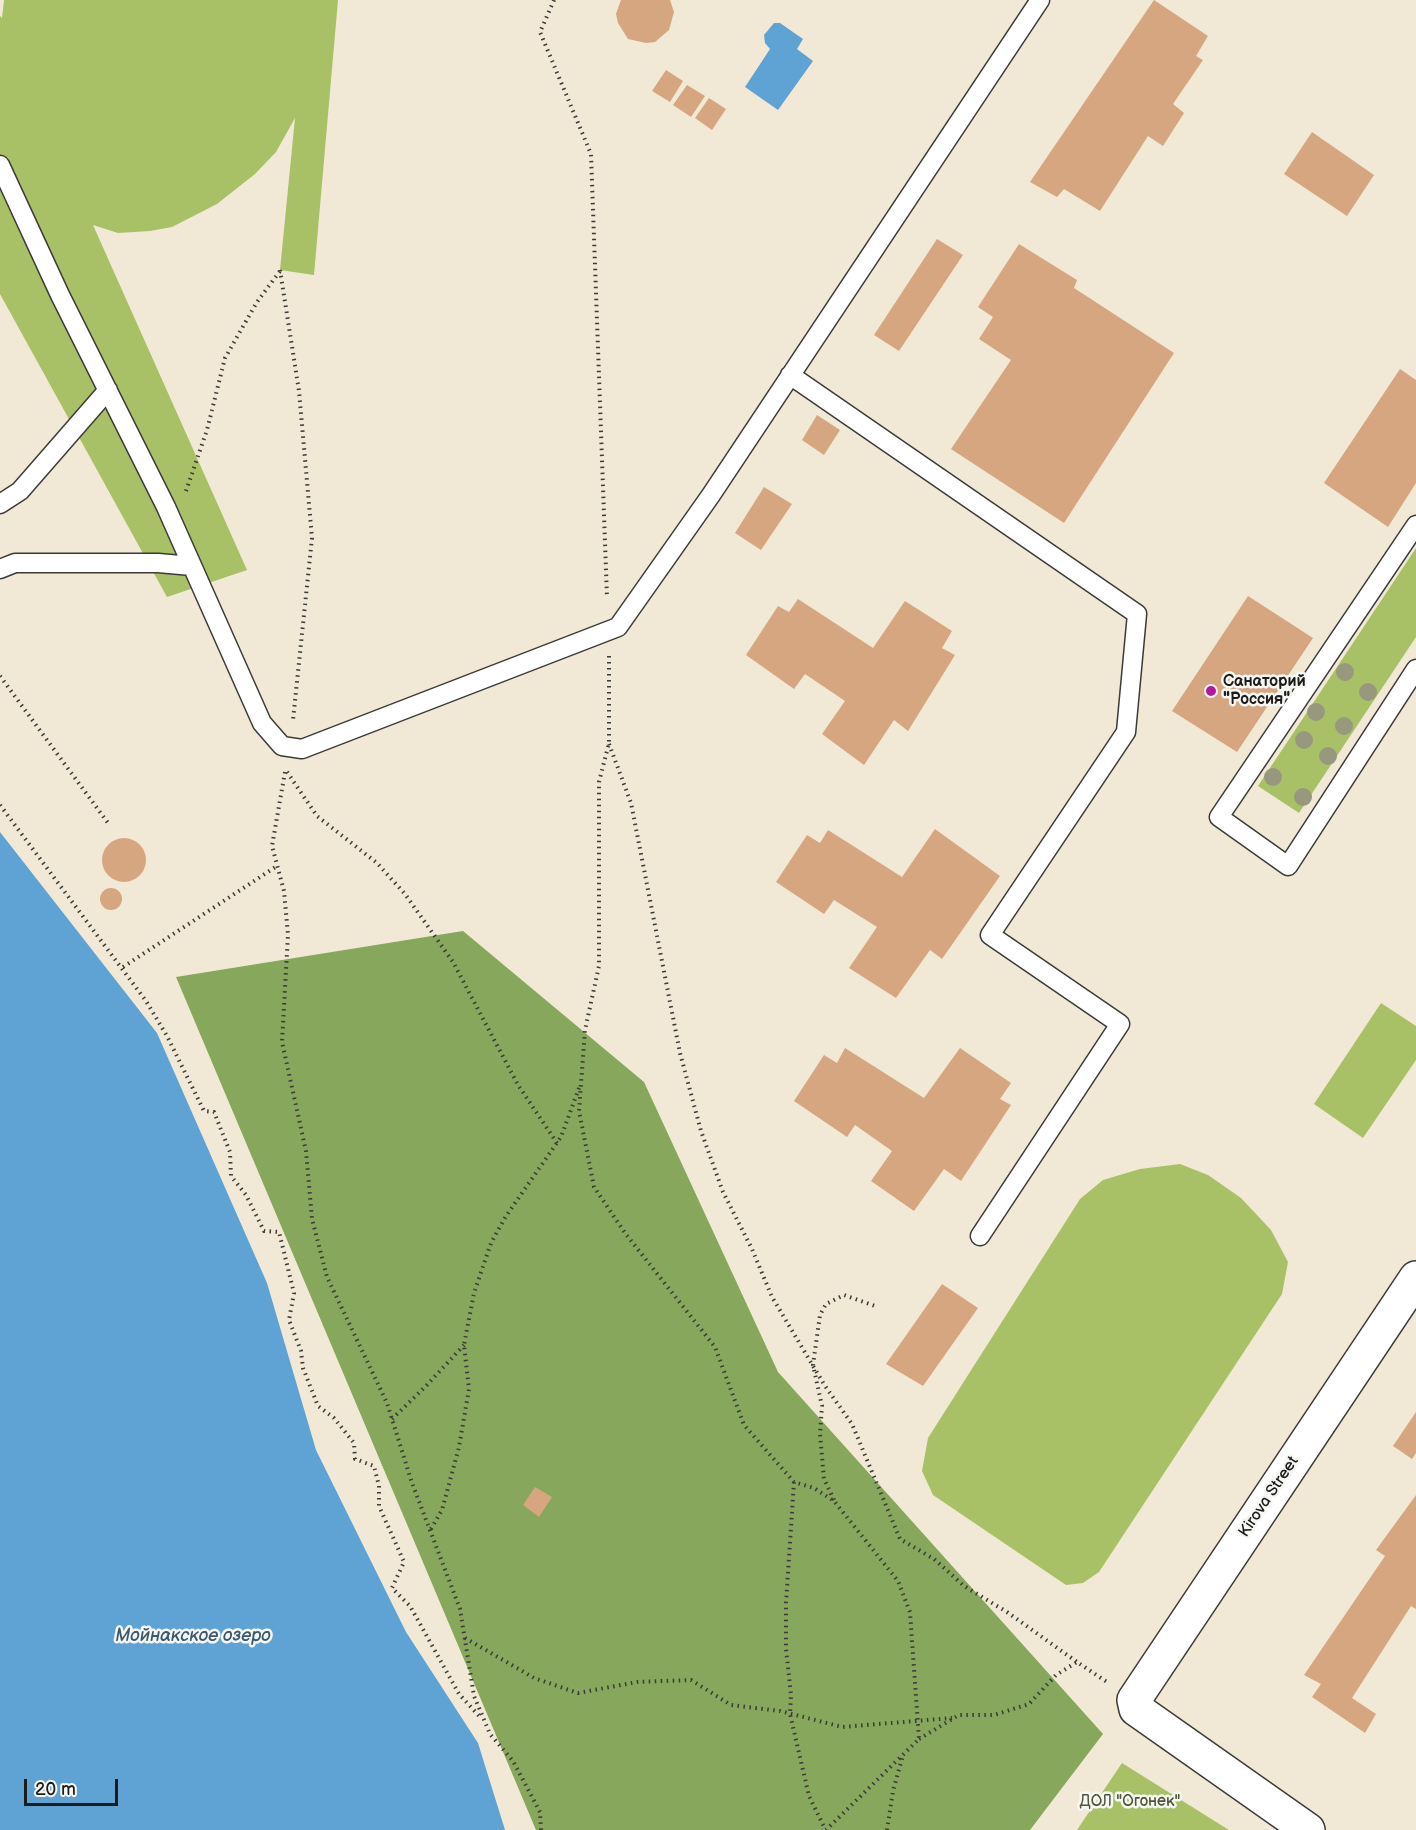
<!DOCTYPE html>
<meta charset="utf-8">
<style>
body{margin:0}
#map{position:relative;width:1416px;height:1830px;overflow:hidden;background:#f1e9d5;font-family:"Balsamiq Sans",sans-serif}
canvas{display:block}
.scale{position:absolute;left:24px;top:1779px;width:94px;height:27px;box-sizing:border-box;border:3px solid #1c1c1c;border-top:0;padding-left:8px;font-size:18px;line-height:21px;white-space:nowrap;color:#1c1c1c;-webkit-text-stroke:4px #f6f6f2;paint-order:stroke}
</style>
<div id="map">
<canvas width="1416" height="1830"></canvas>
<div class="scale">20 m</div>
</div>
<script>
const ctx = document.querySelector('canvas').getContext('2d');
ctx.lineJoin = 'round';
function fill(path, color) {
  ctx.fillStyle = color;
  ctx.fill(path, 'evenodd');
}
function shape(rows) {
  const path = new Path2D();
  for (const r of rows) {
    if (r.length === 3) {
      path.moveTo(r[0] + r[2], r[1]);
      path.arc(r[0], r[1], r[2], 0, 2 * Math.PI);
      continue;
    }
    path.moveTo(r[0], r[1]);
    for (let i = 2; i < r.length; i += 2) path.lineTo(r[i], r[i + 1]);
  }
  return path;
}
function trace(path, color, width, dash) {
  ctx.strokeStyle = color;
  ctx.lineWidth = width;
  ctx.lineCap = dash ? 'butt' : 'round';
  ctx.setLineDash(dash || []);
  ctx.stroke(path);
}
function drawText(font, color, halo, rows, align = 'center') {
  ctx.font = font + ' "Balsamiq Sans",sans-serif';
  ctx.lineWidth = 5;
  ctx.setLineDash([]);
  ctx.textBaseline = 'middle';
  ctx.strokeStyle = halo;
  ctx.fillStyle = color;
  for (const [text, x, y, turn = 0] of rows) {
    ctx.save();
    ctx.translate(x, y);
    ctx.rotate((+turn || 0) * Math.PI / 180);
    ctx.textAlign = isNaN(turn) ? turn : align;
    if (halo) ctx.strokeText(text, 0, 0);
    ctx.fillText(text, 0, 0);
    ctx.restore();
  }
}
const green = shape([
 [4,0,338,0,314,275,280,270,295,118,276,152,255,174,217,204,172,227,150,231,118,233,93,225,247,570,167,597,0,294,0,16,2,18],
 [1416,548,1416,637,1299,813,1258,786],
 [1381,1003,1416,1026,1416,1060,1363,1138,1314,1104],
 [1180,1164,1208,1175,1241,1198,1271,1230,1288,1262,1282,1294,1099,1572,1083,1583,1066,1585,933,1495,922,1471,928,1438,1080,1199,1103,1180,1140,1169],
 [1122,1763,1229,1830,1077,1830]
]);
const forest = shape([
 [463,931,644,1082,778,1372,1103,1734,1030,1830,536,1830,176,977]
]);
const water = shape([
 [774,23,780,23,803,39,797,49,813,61,778,110,745,87,770,49,765,43,764,35],
 [0,832,157,1033,267,1283,316,1450,406,1632,478,1743,505,1830,0,1830]
]);
const building = shape([
 [621,0,670,0,674,12,669,30,655,42,646,43,628,39,618,23,616,14],
 [1154,0,1208,36,1196,56,1203,60,1173,104,1184,113,1163,146,1148,136,1100,211,1064,189,1057,197,1030,182],
 [666,70,683,81,670,102,652,91],
 [687,85,705,96,691,117,673,105],
 [709,98,726,109,712,130,695,118],
 [1312,132,1374,175,1347,216,1284,174],
 [937,239,963,255,899,351,874,335],
 [1019,244,1077,280,1074,288,1174,353,1064,523,951,449,1011,360,979,339,993,317,978,307],
 [1400,369,1416,380,1416,483,1388,527,1324,483],
 [817,415,840,430,824,455,802,440],
 [764,487,792,504,761,550,735,533],
 [1248,596,1313,638,1237,752,1172,711],
 [798,599,873,648,905,601,952,631,942,648,955,655,908,731,894,720,864,765,822,734,845,701,805,674,794,689,746,655,778,606,789,612],
 [935,829,1000,876,942,959,930,950,896,998,849,968,877,927,834,900,824,914,776,882,807,835,820,843,828,830,902,877],
 [124,860,22],
 [111,899,11],
 [845,1048,924,1098,960,1048,1011,1083,1000,1099,1011,1105,961,1181,944,1169,914,1211,871,1181,892,1151,855,1125,847,1137,794,1101,824,1055,837,1063],
 [942,1284,978,1308,923,1386,886,1364],
 [1416,1412,1416,1453,1412,1459,1393,1446],
 [535,1487,552,1497,539,1517,523,1505],
 [1416,1495,1416,1609,1411,1606,1352,1698,1376,1714,1365,1733,1312,1697,1321,1684,1304,1675,1385,1556,1376,1550]
]);
const path = shape([
 [554,0,540,32,591,154,607,598],
 [280,270,299,391,312,538,293,720],
 [186,491,207,430,225,358,257,302,280,271],
 [609,656,609,743,599,782,599,966,585,1030,579,1111,594,1187,625,1233,715,1347,744,1425,794,1482,814,1488,834,1501,898,1581,910,1612,919,1739,826,1830],
 [0,676,108,823],
 [609,744,631,803,680,1053,701,1131,723,1192,752,1249,772,1297,825,1386,852,1424,900,1539,934,1559,964,1586,1007,1612,1077,1662],
 [285,772,272,846,284,891,288,935,282,1042,306,1151,312,1219,327,1277,387,1403,412,1483,460,1609,474,1696,490,1734,513,1761,540,1812,541,1830],
 [287,772,317,816,377,863,405,894,453,962,518,1085,557,1143],
 [0,805,146,1001,167,1036,204,1111,214,1112,230,1152,231,1176,246,1195,264,1231,279,1232,294,1293,289,1320,301,1351,303,1368,318,1406,334,1418,354,1443,355,1459,374,1466,379,1486,379,1506,404,1562,392,1588,410,1606,459,1694,481,1718],
 [123,967,277,866],
 [392,1419,426,1386,464,1345],
 [794,1482,786,1603,786,1649,791,1695,790,1714,809,1796,825,1829],
 [834,1500,824,1479,820,1434,822,1406,813,1365,820,1315,826,1304,844,1295,878,1307],
 [431,1529,442,1510,459,1447,469,1389,464,1345,474,1293,491,1243,506,1216,561,1137,579,1088],
 [465,1638,534,1678,578,1693,637,1682,691,1680,731,1705,780,1711,842,1727,952,1718],
 [919,1739,959,1715,994,1715,1029,1704,1056,1675,1077,1662,1107,1682],
 [887,1830,893,1791,903,1755]
]);
const lane = shape([
 [0,165,60,295,166,507,262,723,282,746,302,749,618,627,711,495,1040,0],
 [790,375,1137,614,1126,732,990,935,1120,1024,980,1236],
 [0,504,20,491,108,390],
 [1416,525,1219,817,1288,866,1416,669],
 [0,569,15,563,158,563,192,566]
]);
const street = shape([
 [1308,1830,1136,1709,1134,1700,1416,1278]
]);
const trees = [
 [1345,672],
 [1368,692],
 [1316,712],
 [1344,726],
 [1304,740],
 [1328,756],
 [1273,777],
 [1303,797]
];
const markers = [
 [1211,691,6,"#b5179e"]
];
const poiNames = [
 ["Санаторий",1223,682],
 ["\"Россия\"",1223,700]
];
const streetNames = [
 ["Kirova Street",1269,1497,-56]
];
const parkNames = [
 ["ДОЛ \"Огонек\"",1130,1802]
];
const waterNames = [
 ["Мойнакское озеро",193,1636]
];
fill(green, '#a8c167');
fill(forest, '#86a75c');
fill(water, '#5fa3d4');
fill(building, '#d6a681');
trace(lane, '#3c3b38', 21);
trace(street, '#3c3b38', 36);
trace(path, '#3c3b38', 4, [1.5, 4.5]);
trace(lane, '#fff', 18);
trace(street, '#fff', 33);
ctx.fillStyle = '#97987e';
for (const [x, y] of trees) {
  ctx.beginPath();
  ctx.arc(x, y, 9, 0, 2 * Math.PI);
  ctx.fill();
}
for (const [x, y, r, color] of markers) {
  const dot = new Path2D();
  dot.arc(x, y, r, 0, 2 * Math.PI);
  ctx.fillStyle = color;
  ctx.fill(dot);
  trace(dot, '#f6f6f2', 2);
}
drawText('bold 16px', '#1c1c1c', '#f6f6f2', poiNames, 'left');
drawText('16px', '#1c1c1c', '#f6f6f2', streetNames);
drawText('16px', '#4d5636', '#f6f6f2', parkNames);
drawText('italic 18px', '#3a596f', '#f6f6f2', waterNames);
</script>
